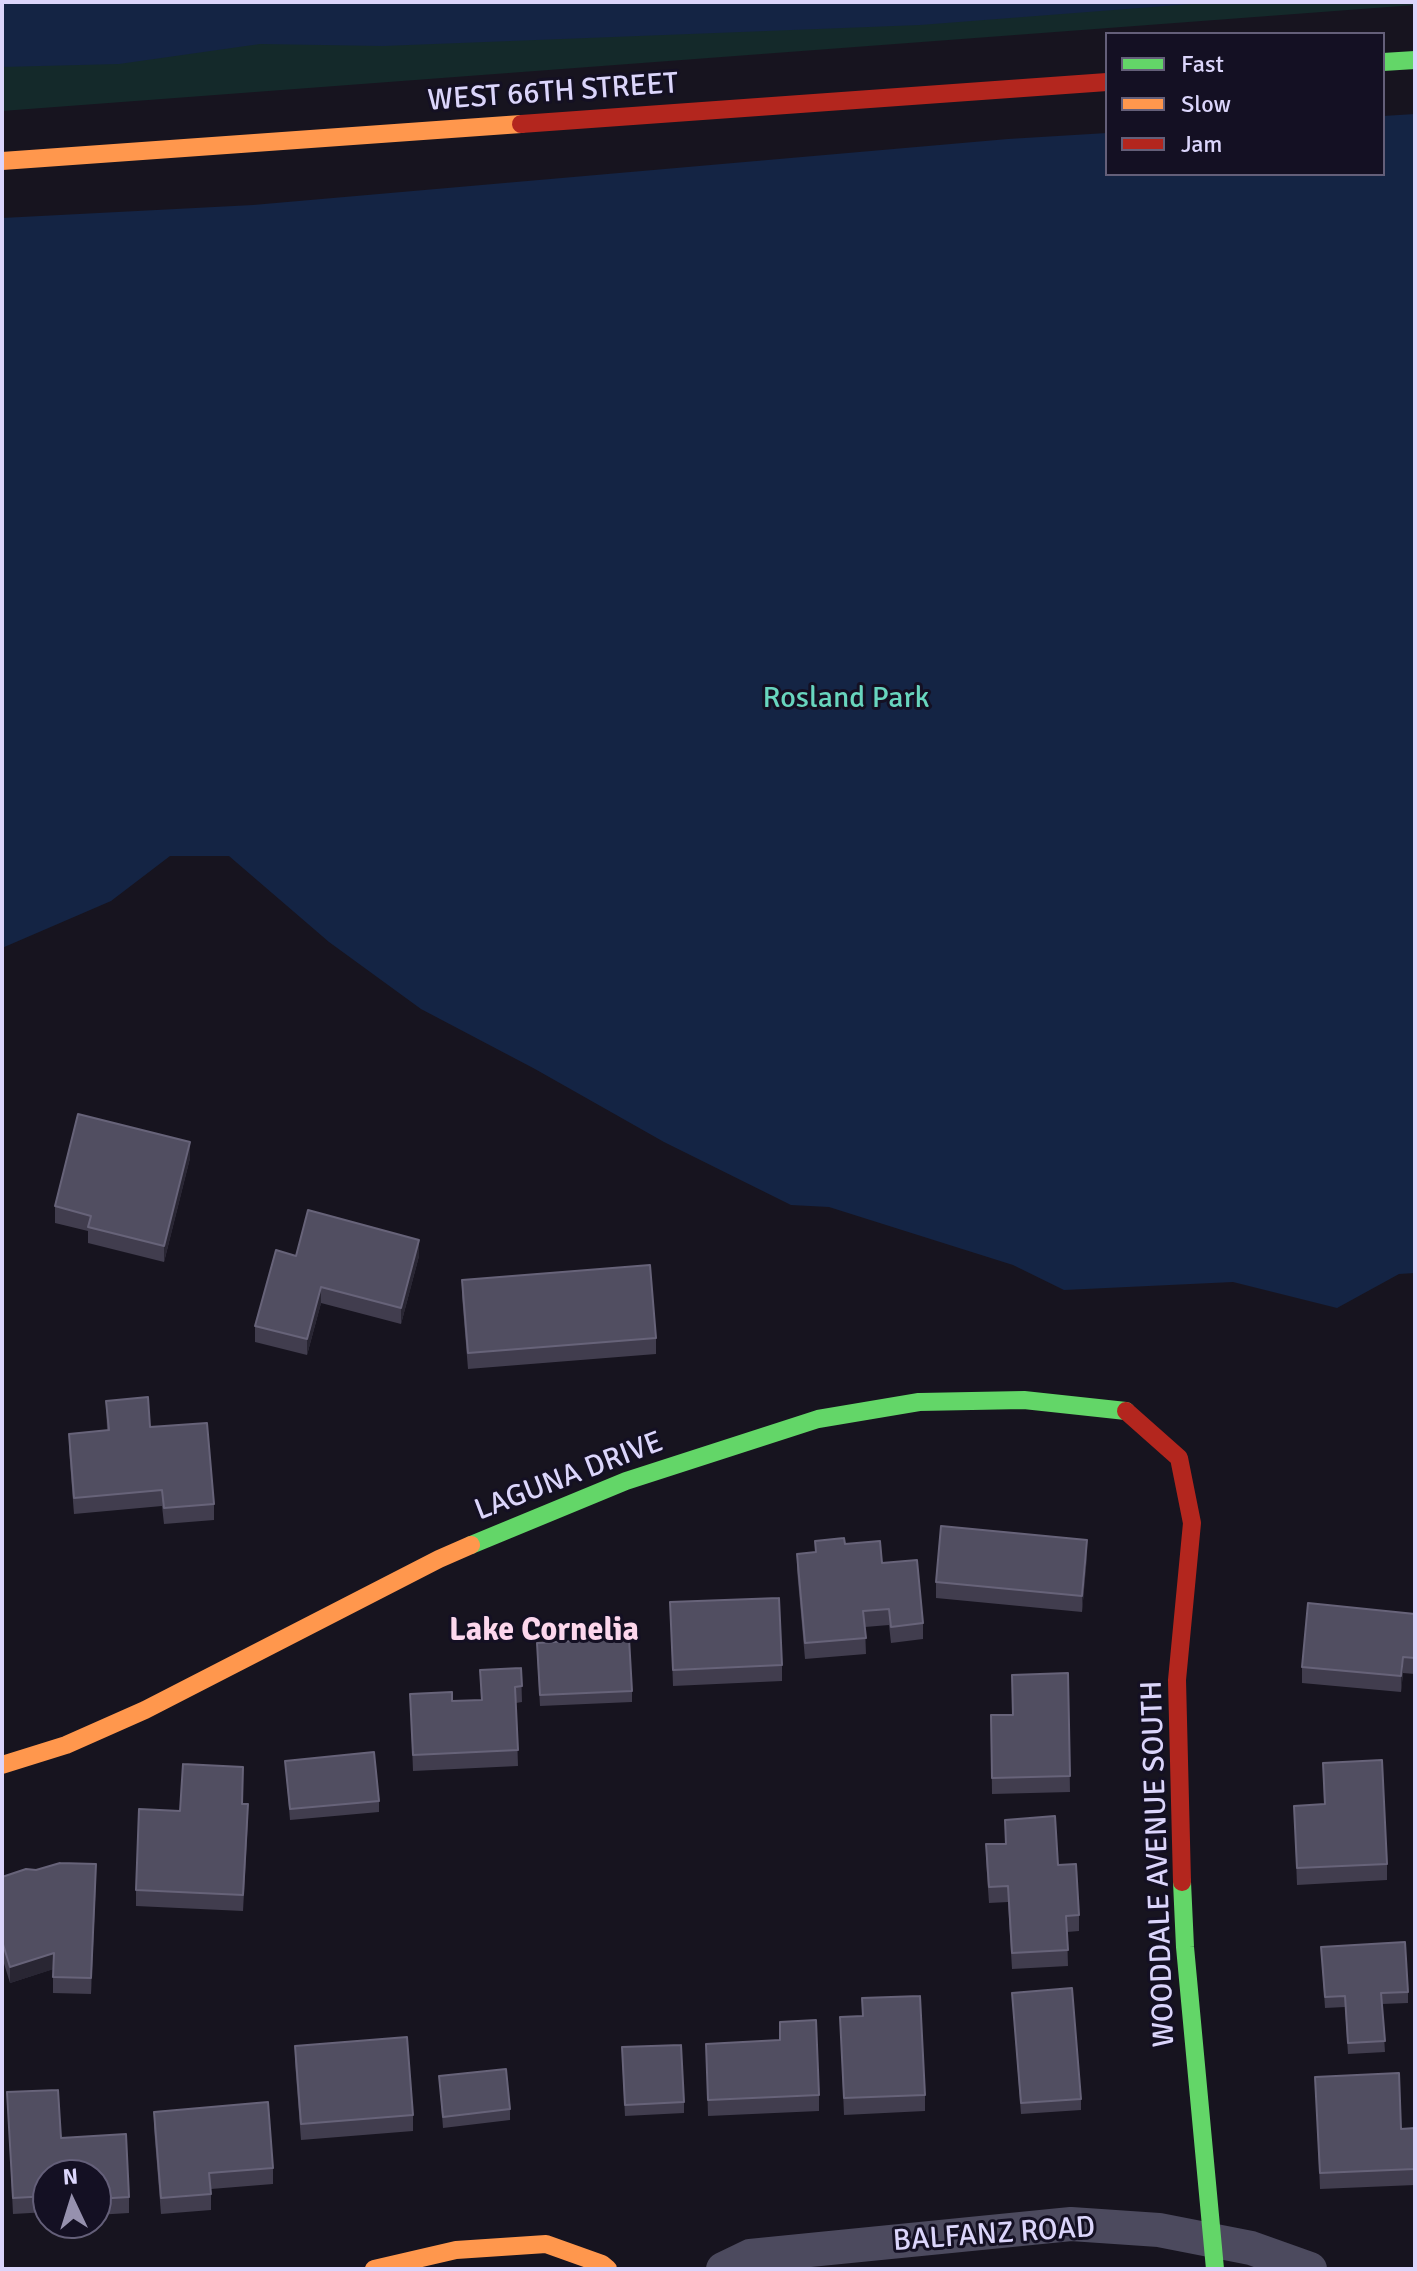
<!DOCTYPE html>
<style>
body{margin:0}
#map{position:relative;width:1417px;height:2271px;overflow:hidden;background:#17141f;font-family:Signika,sans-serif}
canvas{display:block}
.frame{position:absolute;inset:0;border:4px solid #dbd5fb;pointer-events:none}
.legend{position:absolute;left:1105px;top:32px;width:280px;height:144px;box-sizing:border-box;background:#141023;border:2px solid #645f79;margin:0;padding:10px 14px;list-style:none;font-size:24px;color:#dbd5fb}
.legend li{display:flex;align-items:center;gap:16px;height:40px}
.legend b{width:40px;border:2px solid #645f79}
.north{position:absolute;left:32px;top:2159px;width:80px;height:80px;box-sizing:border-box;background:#141023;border:2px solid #645f79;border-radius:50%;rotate:356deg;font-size:22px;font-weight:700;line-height:32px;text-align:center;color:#dbd5fb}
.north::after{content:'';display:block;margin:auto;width:28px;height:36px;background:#9691ae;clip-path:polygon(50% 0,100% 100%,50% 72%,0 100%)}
</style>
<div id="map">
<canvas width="1417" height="2271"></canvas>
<div class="frame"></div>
<ul class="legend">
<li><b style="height:10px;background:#63d668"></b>Fast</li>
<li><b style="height:10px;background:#ff974d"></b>Slow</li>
<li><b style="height:10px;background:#b3261e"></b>Jam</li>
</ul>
<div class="north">N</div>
</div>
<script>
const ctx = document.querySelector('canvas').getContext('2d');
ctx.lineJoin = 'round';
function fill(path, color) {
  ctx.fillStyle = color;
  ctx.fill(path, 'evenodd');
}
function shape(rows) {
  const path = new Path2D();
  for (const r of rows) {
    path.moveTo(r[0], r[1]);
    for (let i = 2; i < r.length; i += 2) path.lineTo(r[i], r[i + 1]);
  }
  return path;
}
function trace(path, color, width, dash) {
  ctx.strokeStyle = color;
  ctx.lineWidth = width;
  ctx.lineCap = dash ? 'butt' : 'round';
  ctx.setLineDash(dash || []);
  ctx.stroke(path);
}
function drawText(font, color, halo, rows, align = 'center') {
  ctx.font = font + ' Signika,sans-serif';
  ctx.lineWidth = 6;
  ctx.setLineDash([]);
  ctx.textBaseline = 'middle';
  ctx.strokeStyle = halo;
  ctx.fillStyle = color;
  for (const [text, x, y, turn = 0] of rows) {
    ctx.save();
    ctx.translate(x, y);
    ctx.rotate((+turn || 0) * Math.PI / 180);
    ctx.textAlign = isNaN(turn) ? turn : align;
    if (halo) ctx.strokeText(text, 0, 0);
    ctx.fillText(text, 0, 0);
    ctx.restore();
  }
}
const green = shape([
 [2,2,1415,2,1415,5,2,111]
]);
const water = shape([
 [2,2,1217,2,920,25,383,46,260,44,119,64,2,67],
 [1415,114,1415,1273,1399,1274,1337,1308,1233,1282,1064,1290,1013,1265,829,1207,791,1205,664,1142,535,1069,421,1009,329,942,229,856,170,856,111,901,2,948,2,218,253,205,1008,139,1107,133,1107,174,1383,174,1383,116]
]);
const street = shape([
 [723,2269,750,2256,1071,2224,1159,2230,1251,2248,1310,2269]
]);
const fast = shape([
 [1383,62,1415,60],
 [471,1545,626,1481,818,1419,919,1402,1024,1400,1126,1411],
 [1182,1882,1185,1947,1215,2269]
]);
const slow = shape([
 [2,161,521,124],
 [2,1765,66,1745,145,1710,439,1559,471,1545],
 [374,2269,456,2250,546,2244,602,2264,608,2269]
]);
const jam = shape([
 [521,124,1107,82],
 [1126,1411,1179,1458,1192,1523,1177,1680,1182,1882]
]);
const wall = shape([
 [190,1158,164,1262,88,1243,88,1231,55,1223,55,1206],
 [296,1256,419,1256,401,1324,321,1303,307,1355,255,1342,255,1326],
 [462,1280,656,1338,656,1354,468,1369,462,1296],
 [106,1401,150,1427,214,1504,214,1520,164,1524,162,1506,74,1514,69,1450,69,1434,107,1430],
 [815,1541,845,1544,882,1563,923,1623,923,1639,891,1643,889,1625,865,1627,866,1654,805,1659,797,1570,797,1554,815,1552],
 [1087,1556,1082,1612,936,1598,936,1582],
 [670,1602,782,1665,782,1681,673,1686],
 [1415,1614,1415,1674,1403,1673,1401,1692,1302,1683,1302,1667],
 [537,1654,632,1691,632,1702,540,1706],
 [521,1668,522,1702,516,1703,518,1766,413,1771,410,1694,452,1701,481,1700,480,1670],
 [1068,1673,1070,1792,992,1794,991,1715,1012,1715],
 [285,1761,379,1801,379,1812,290,1820],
 [1323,1763,1387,1864,1387,1880,1297,1885,1294,1806,1324,1805],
 [242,1804,248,1820,243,1911,136,1906,136,1890,180,1811],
 [1005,1820,1058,1865,1079,1915,1079,1931,1067,1932,1068,1966,1012,1969,1008,1902,989,1903,986,1860,986,1844,1005,1844],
 [2,1877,96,1880,91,1994,53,1993,53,1969,10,1983,2,1957],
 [1321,1947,1408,1992,1408,2003,1382,2004,1385,2052,1348,2054,1345,2007,1325,2008],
 [1012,1993,1081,2099,1081,2110,1021,2114],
 [862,1998,925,2095,925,2111,844,2115,840,2017,862,2016],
 [780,2022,819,2095,819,2111,708,2116,706,2044,780,2040],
 [295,2046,413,2115,413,2131,301,2140,295,2062],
 [622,2058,684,2102,684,2113,625,2116],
 [439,2076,510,2109,510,2120,443,2128],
 [1315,2077,1401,2129,1415,2128,1415,2185,1320,2189],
 [7,2092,129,2197,129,2213,96,2215,96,2175,48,2175,48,2212,13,2214],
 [154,2112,273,2168,273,2184,211,2189,211,2210,161,2214,154,2128],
 [65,2223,92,2223,92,2227,66,2229]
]);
const shadedWall = shape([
 [190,1142,190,1158,164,1262,164,1246],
 [419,1240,419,1256,401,1324,401,1308],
 [321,1287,321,1303,307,1355,307,1339],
 [1087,1540,1087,1556,1082,1612,1082,1596],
 [1403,1657,1403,1673,1401,1692,1401,1676],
 [96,1864,96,1880,91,1994,91,1978],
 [54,1953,54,1969,10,1983,10,1967]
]);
const building = shape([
 [78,1114,190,1142,164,1246,88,1227,91,1216,55,1206,78,1114],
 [308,1210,419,1240,401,1308,321,1287,307,1339,255,1326,276,1250,296,1256,308,1210],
 [650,1265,656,1338,468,1353,462,1280,650,1265],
 [148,1397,150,1427,207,1423,214,1504,164,1508,162,1490,74,1498,69,1434,109,1430,106,1401,148,1397],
 [941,1526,1087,1540,1082,1596,936,1582,941,1526],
 [844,1538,845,1544,880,1541,882,1563,917,1560,923,1623,891,1627,889,1609,863,1611,866,1638,805,1643,797,1554,816,1552,815,1541,844,1538],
 [779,1598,782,1665,673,1670,670,1602,779,1598],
 [1308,1603,1415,1614,1415,1658,1403,1657,1401,1676,1302,1667,1308,1603],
 [629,1638,632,1691,540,1695,537,1643,629,1638],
 [521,1668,522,1686,515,1687,518,1750,413,1755,410,1694,452,1692,452,1701,482,1700,480,1670,521,1668],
 [1068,1673,1070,1776,992,1778,991,1715,1013,1715,1012,1675,1068,1673],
 [374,1752,379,1801,290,1809,285,1761,374,1752],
 [1382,1760,1387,1864,1297,1868,1294,1806,1325,1804,1323,1763,1382,1760],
 [183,1764,243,1767,242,1804,248,1804,243,1895,136,1890,139,1809,180,1811,183,1764],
 [1055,1816,1058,1865,1076,1864,1079,1915,1066,1916,1068,1950,1012,1953,1008,1886,989,1887,986,1844,1006,1844,1005,1820,1055,1816],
 [60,1863,96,1864,91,1978,53,1977,54,1953,10,1967,2,1941,2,1877,26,1869,36,1870,60,1863],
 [1405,1942,1408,1992,1381,1993,1385,2041,1348,2043,1345,1996,1325,1997,1321,1947,1405,1942],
 [1072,1988,1081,2099,1021,2103,1012,1993,1072,1988],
 [920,1996,925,2095,844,2098,840,2017,863,2016,862,1998,920,1996],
 [816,2020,819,2095,708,2100,706,2044,780,2040,780,2022,816,2020],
 [407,2037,413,2115,301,2124,295,2046,407,2037],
 [681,2045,684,2102,625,2105,622,2047,681,2045],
 [506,2069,510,2109,443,2117,439,2076,506,2069],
 [1399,2073,1401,2129,1415,2128,1415,2169,1320,2173,1315,2077,1399,2073],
 [58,2090,61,2138,126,2134,129,2197,96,2199,96,2175,48,2175,48,2196,13,2198,7,2092,58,2090],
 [268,2102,273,2168,209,2173,211,2194,161,2198,154,2112,268,2102]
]);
const streetNames = [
 ["WEST 66TH STREET",553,93,-4],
 ["LAGUNA DRIVE",569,1477,-21],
 ["WOODDALE AVENUE SOUTH",1159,1864,-92],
 ["BALFANZ ROAD",994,2235,-4]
];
const parkNames = [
 ["Rosland Park",846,699]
];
const neighbourhoodNames = [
 ["Lake Cornelia",544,1632]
];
fill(green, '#14292a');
fill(water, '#142444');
trace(street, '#4c4a5e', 34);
trace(fast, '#63d668', 18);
trace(slow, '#ff974d', 18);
trace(jam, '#b3261e', 18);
fill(wall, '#413d4e');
fill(shadedWall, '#292633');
fill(building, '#514e61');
trace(building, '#676379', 2);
drawText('30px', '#dbd5fb', '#141023', streetNames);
drawText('30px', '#68d5be', '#141023', parkNames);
drawText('bold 32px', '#fcd7ed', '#141023', neighbourhoodNames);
</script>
